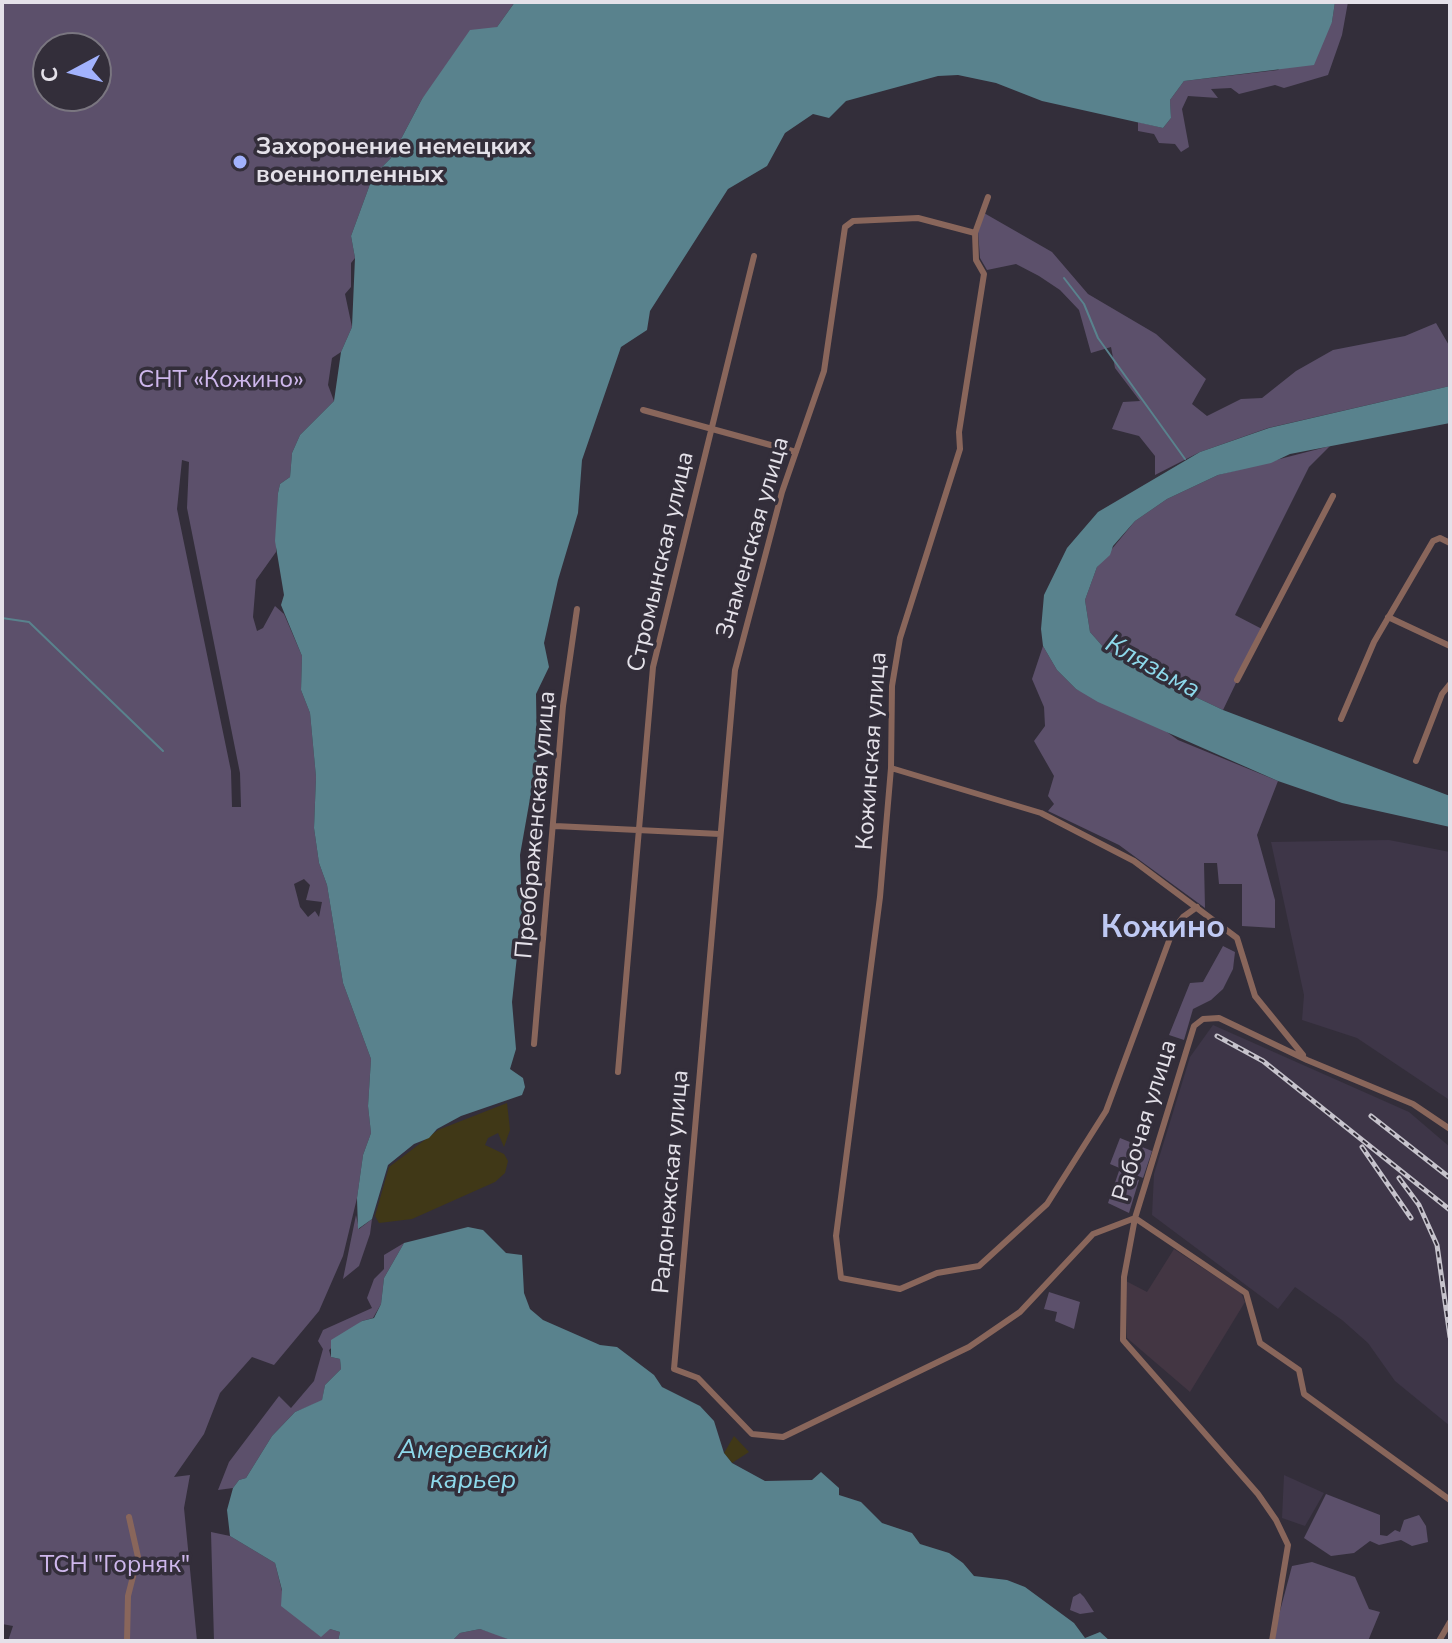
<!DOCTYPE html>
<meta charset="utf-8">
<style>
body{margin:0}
#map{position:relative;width:1452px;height:1643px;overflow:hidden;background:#332e3a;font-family:"Nunito Sans",sans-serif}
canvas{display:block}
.frame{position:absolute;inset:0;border:4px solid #e4e1e9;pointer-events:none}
.north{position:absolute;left:32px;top:32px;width:80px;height:80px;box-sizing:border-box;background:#332e3a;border:2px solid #7a7680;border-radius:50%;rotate:263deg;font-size:22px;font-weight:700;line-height:32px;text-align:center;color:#e4e1e9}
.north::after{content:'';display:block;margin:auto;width:28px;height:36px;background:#a2b2fd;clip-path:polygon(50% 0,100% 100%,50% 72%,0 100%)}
</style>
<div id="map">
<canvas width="1452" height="1643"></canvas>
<div class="frame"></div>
<div class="north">С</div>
</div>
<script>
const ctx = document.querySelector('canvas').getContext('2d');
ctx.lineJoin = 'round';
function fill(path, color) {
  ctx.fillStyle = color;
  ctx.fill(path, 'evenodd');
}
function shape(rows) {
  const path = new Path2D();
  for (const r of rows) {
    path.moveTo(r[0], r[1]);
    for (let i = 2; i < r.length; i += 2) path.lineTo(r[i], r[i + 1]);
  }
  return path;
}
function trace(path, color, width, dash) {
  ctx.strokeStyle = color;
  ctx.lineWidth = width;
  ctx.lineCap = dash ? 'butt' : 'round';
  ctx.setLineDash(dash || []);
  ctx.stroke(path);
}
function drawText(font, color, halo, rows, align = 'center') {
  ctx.font = font + ' "Nunito Sans",sans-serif';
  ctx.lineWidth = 7;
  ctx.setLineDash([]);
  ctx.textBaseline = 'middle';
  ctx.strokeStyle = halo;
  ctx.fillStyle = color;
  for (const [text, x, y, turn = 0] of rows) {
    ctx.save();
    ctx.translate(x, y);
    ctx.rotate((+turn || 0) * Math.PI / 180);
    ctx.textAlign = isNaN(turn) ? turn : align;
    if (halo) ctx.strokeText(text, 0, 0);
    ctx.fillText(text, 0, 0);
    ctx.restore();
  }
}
const commercial = shape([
 [1174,1249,1241,1293,1245,1302,1190,1392,1127,1338,1126,1281,1147,1292]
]);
const built = shape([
 [1389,840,1450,852,1448,1099,1357,1038,1302,1020,1304,995,1271,842],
 [1213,1025,1409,1112,1450,1147,1450,1426,1395,1381,1368,1343,1342,1320,1295,1287,1278,1309,1152,1215,1154,1174,1190,1057],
 [1284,1475,1324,1493,1305,1526,1282,1518]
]);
const green = shape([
 [2,2,515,2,497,27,451,58,442,76,422,99,391,158,373,176,351,236,355,258,351,263,351,287,345,294,352,327,341,352,332,358,328,385,334,401,300,435,292,453,290,477,280,484,278,493,276,552,256,580,253,617,257,631,263,628,275,606,284,614,302,656,301,690,310,713,316,777,314,828,319,863,327,885,343,983,371,1059,368,1106,371,1133,363,1155,357,1198,343,1256,319,1311,274,1365,252,1357,220,1393,204,1434,174,1477,190,1475,184,1508,197,1641,8,1641,13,1626,2,1624],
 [48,48,96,48,96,96,48,96],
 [182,460,189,462,187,508,240,773,241,807,232,807,231,771,177,509],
 [304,879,310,885,306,900,322,902,319,917,315,911,308,917,300,907,294,884],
 [1335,2,1348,2,1342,35,1328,75,1284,88,1275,85,1239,94,1231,88,1211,89,1218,98,1188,96,1182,109,1189,147,1181,152,1175,144,1159,143,1154,134,1138,131,1138,122,1163,128,1171,118,1170,100,1184,81,1278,70,1332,22],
 [984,213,1052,252,1088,294,1156,334,1206,379,1192,404,1207,416,1241,399,1262,398,1296,371,1333,350,1405,336,1436,323,1450,347,1450,386,1268,428,1200,452,1155,475,1155,456,1139,436,1112,429,1123,402,1140,401,1115,368,1111,347,1091,353,1079,310,1060,290,1039,276,1016,264,987,270,980,258,978,231],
 [1330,446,1309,467,1235,615,1262,629,1223,710,1145,673,1105,649,1090,632,1085,600,1097,567,1135,521,1167,499,1218,475],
 [1043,646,1057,670,1076,689,1160,727,1178,740,1278,781,1257,835,1275,900,1275,928,1242,926,1242,884,1219,884,1217,863,1204,863,1205,908,1119,845,1048,811,1054,804,1048,796,1054,776,1034,741,1045,726,1044,707,1032,679],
 [1223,946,1235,952,1233,969,1223,989,1211,1000,1193,1009,1184,1040,1169,1035,1190,983,1203,982],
 [1120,1138,1152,1151,1143,1178,1110,1164],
 [1119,1171,1139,1180,1129,1213,1108,1203],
 [356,1215,359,1229,372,1219,370,1234,359,1266,343,1279],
 [404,1243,384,1278,381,1304,373,1318,362,1321,329,1350,331,1357,340,1359,341,1369,325,1385,322,1401,295,1412,272,1436,246,1478,239,1480,233,1488,218,1490,229,1462,279,1396,291,1408,314,1381,323,1349,318,1341,323,1330,372,1308,367,1298,374,1279,384,1269,384,1255],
 [1049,1292,1080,1302,1074,1329,1055,1321,1057,1312,1044,1309],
 [1326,1494,1380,1515,1380,1535,1387,1536,1395,1530,1400,1532,1404,1520,1419,1515,1426,1526,1428,1542,1412,1546,1401,1540,1379,1545,1370,1541,1354,1553,1331,1556,1304,1538],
 [211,1532,230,1536,275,1563,282,1591,330,1629,340,1632,338,1641,214,1641],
 [1312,1562,1355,1577,1369,1609,1380,1612,1368,1641,1272,1641,1292,1566],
 [1080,1593,1084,1597,1094,1612,1080,1614,1070,1610,1073,1597],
 [480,1629,496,1634,513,1641,452,1641,460,1633]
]);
const sand = shape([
 [507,1103,510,1130,504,1147,498,1133,488,1138,485,1145,504,1154,508,1161,505,1173,495,1182,412,1219,379,1223,375,1216,389,1167,438,1130],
 [734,1436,749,1452,732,1463,724,1453]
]);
const water = shape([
 [515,2,1335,2,1332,22,1314,65,1184,81,1170,100,1171,118,1163,128,1042,101,996,83,958,75,938,76,846,101,829,118,813,114,785,133,767,166,728,189,650,311,647,330,621,347,582,460,578,513,558,580,544,643,549,667,536,694,537,759,520,855,522,910,512,1002,516,1049,510,1069,523,1078,525,1087,522,1095,461,1116,437,1129,429,1138,414,1144,388,1165,372,1219,358,1229,357,1198,363,1155,371,1133,368,1106,371,1059,343,983,327,885,319,863,314,828,316,777,310,713,301,690,302,656,281,605,284,595,275,541,278,493,280,484,290,477,292,453,300,435,334,401,341,352,352,327,355,258,351,236,373,176,391,158,422,99,470,30,497,27],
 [1450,386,1450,423,1290,454,1271,463,1218,475,1167,499,1135,521,1113,546,1110,555,1097,567,1085,600,1090,632,1105,649,1145,673,1223,710,1450,796,1450,827,1342,803,1278,781,1098,702,1076,689,1057,670,1043,646,1041,629,1044,595,1067,548,1098,512,1200,452,1269,428],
 [468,1227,483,1230,506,1253,522,1255,524,1293,530,1309,543,1320,600,1345,617,1347,654,1375,662,1387,700,1406,714,1421,724,1453,732,1463,765,1481,812,1480,821,1472,839,1488,839,1495,861,1502,882,1523,912,1533,920,1544,949,1553,963,1563,974,1576,1007,1580,1025,1587,1074,1623,1085,1638,1100,1632,1110,1641,513,1641,480,1629,460,1633,452,1641,338,1641,340,1632,330,1629,321,1637,281,1606,282,1590,275,1563,230,1536,227,1510,233,1488,239,1480,246,1478,272,1436,295,1412,322,1400,325,1385,341,1369,340,1359,331,1357,331,1340,362,1321,374,1318,381,1304,384,1278,404,1243]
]);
const stream = shape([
 [1064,278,1084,304,1098,338,1185,459],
 [2,618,29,622,163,751]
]);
const minor = shape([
 [988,197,975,233,976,260,984,274,959,432,960,449,900,638,892,686,891,768,880,897,836,1236,841,1278,900,1289,937,1273,979,1266,1047,1204,1106,1111,1173,930,1183,917,1197,907],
 [975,233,918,218,853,221,845,227,824,371,782,492,735,670,674,1369,698,1378,752,1434,783,1437,969,1347,1020,1312,1093,1234,1135,1218],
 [643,410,796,452],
 [1388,617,1450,646],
 [1237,680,1333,496],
 [1341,719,1374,642,1433,541,1440,538,1450,543],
 [1416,761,1442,694,1450,684],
 [891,768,1041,813,1134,861,1237,938,1255,996,1303,1055],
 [555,826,720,834],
 [534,1044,563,706,577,609],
 [618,1072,653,667,754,256],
 [1135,1218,1246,1293,1260,1343,1299,1370,1304,1394,1450,1500],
 [127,1641,128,1596,138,1557,129,1517],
 [1272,1641,1288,1545,1276,1520,1258,1494,1123,1340,1124,1277,1135,1218,1194,1026,1203,1019,1219,1018,1307,1060,1413,1104,1450,1129],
 [1439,1641,1450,1622]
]);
const rail = shape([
 [1217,1036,1263,1061,1450,1210],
 [1371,1116,1450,1178],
 [1362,1147,1411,1218],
 [1399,1178,1419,1205,1437,1245,1450,1337]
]);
const markers = [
 [240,162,8,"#a2b2fd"]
];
const poiNames = [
 ["Захоронение немецких",256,148],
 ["военнопленных",256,176]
];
const parkNames = [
 ["СНТ «Кожино»",221,381],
 ["ТСН \"Горняк\"",115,1566]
];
const streetNames = [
 ["Знаменская улица",754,538,-74],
 ["Стромынская улица",662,562,-77],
 ["Кожинская улица",873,751,-86],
 ["Преображенская улица",537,825,-85],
 ["Рабочая улица",1146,1121,-73],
 ["Радонежская улица",672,1182,-85]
];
const waterNames = [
 ["Клязьма",1152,668,29],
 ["Амеревский",473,1452],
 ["карьер",473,1482]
];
const districtNames = [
 ["Кожино",1163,929]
];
fill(commercial, '#433643');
fill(built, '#3e3648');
fill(green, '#5c506b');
fill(sand, '#403817');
fill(water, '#59828d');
trace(stream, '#59828d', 2);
trace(minor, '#89665b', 6);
trace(rail, '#c6c3cc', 5);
trace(rail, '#332e3a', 2, [6]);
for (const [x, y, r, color] of markers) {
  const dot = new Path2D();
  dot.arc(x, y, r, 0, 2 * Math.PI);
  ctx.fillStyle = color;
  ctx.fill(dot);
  trace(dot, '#332e3a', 3);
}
drawText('bold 24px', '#e4e1e9', '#332e3a', poiNames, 'left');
drawText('24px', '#ceb7ec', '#332e3a', parkNames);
drawText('24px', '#e4e1e9', '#332e3a', streetNames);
drawText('italic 26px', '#8ed9eb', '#332e3a', waterNames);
drawText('bold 32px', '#bfc9f3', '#332e3a', districtNames);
</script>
